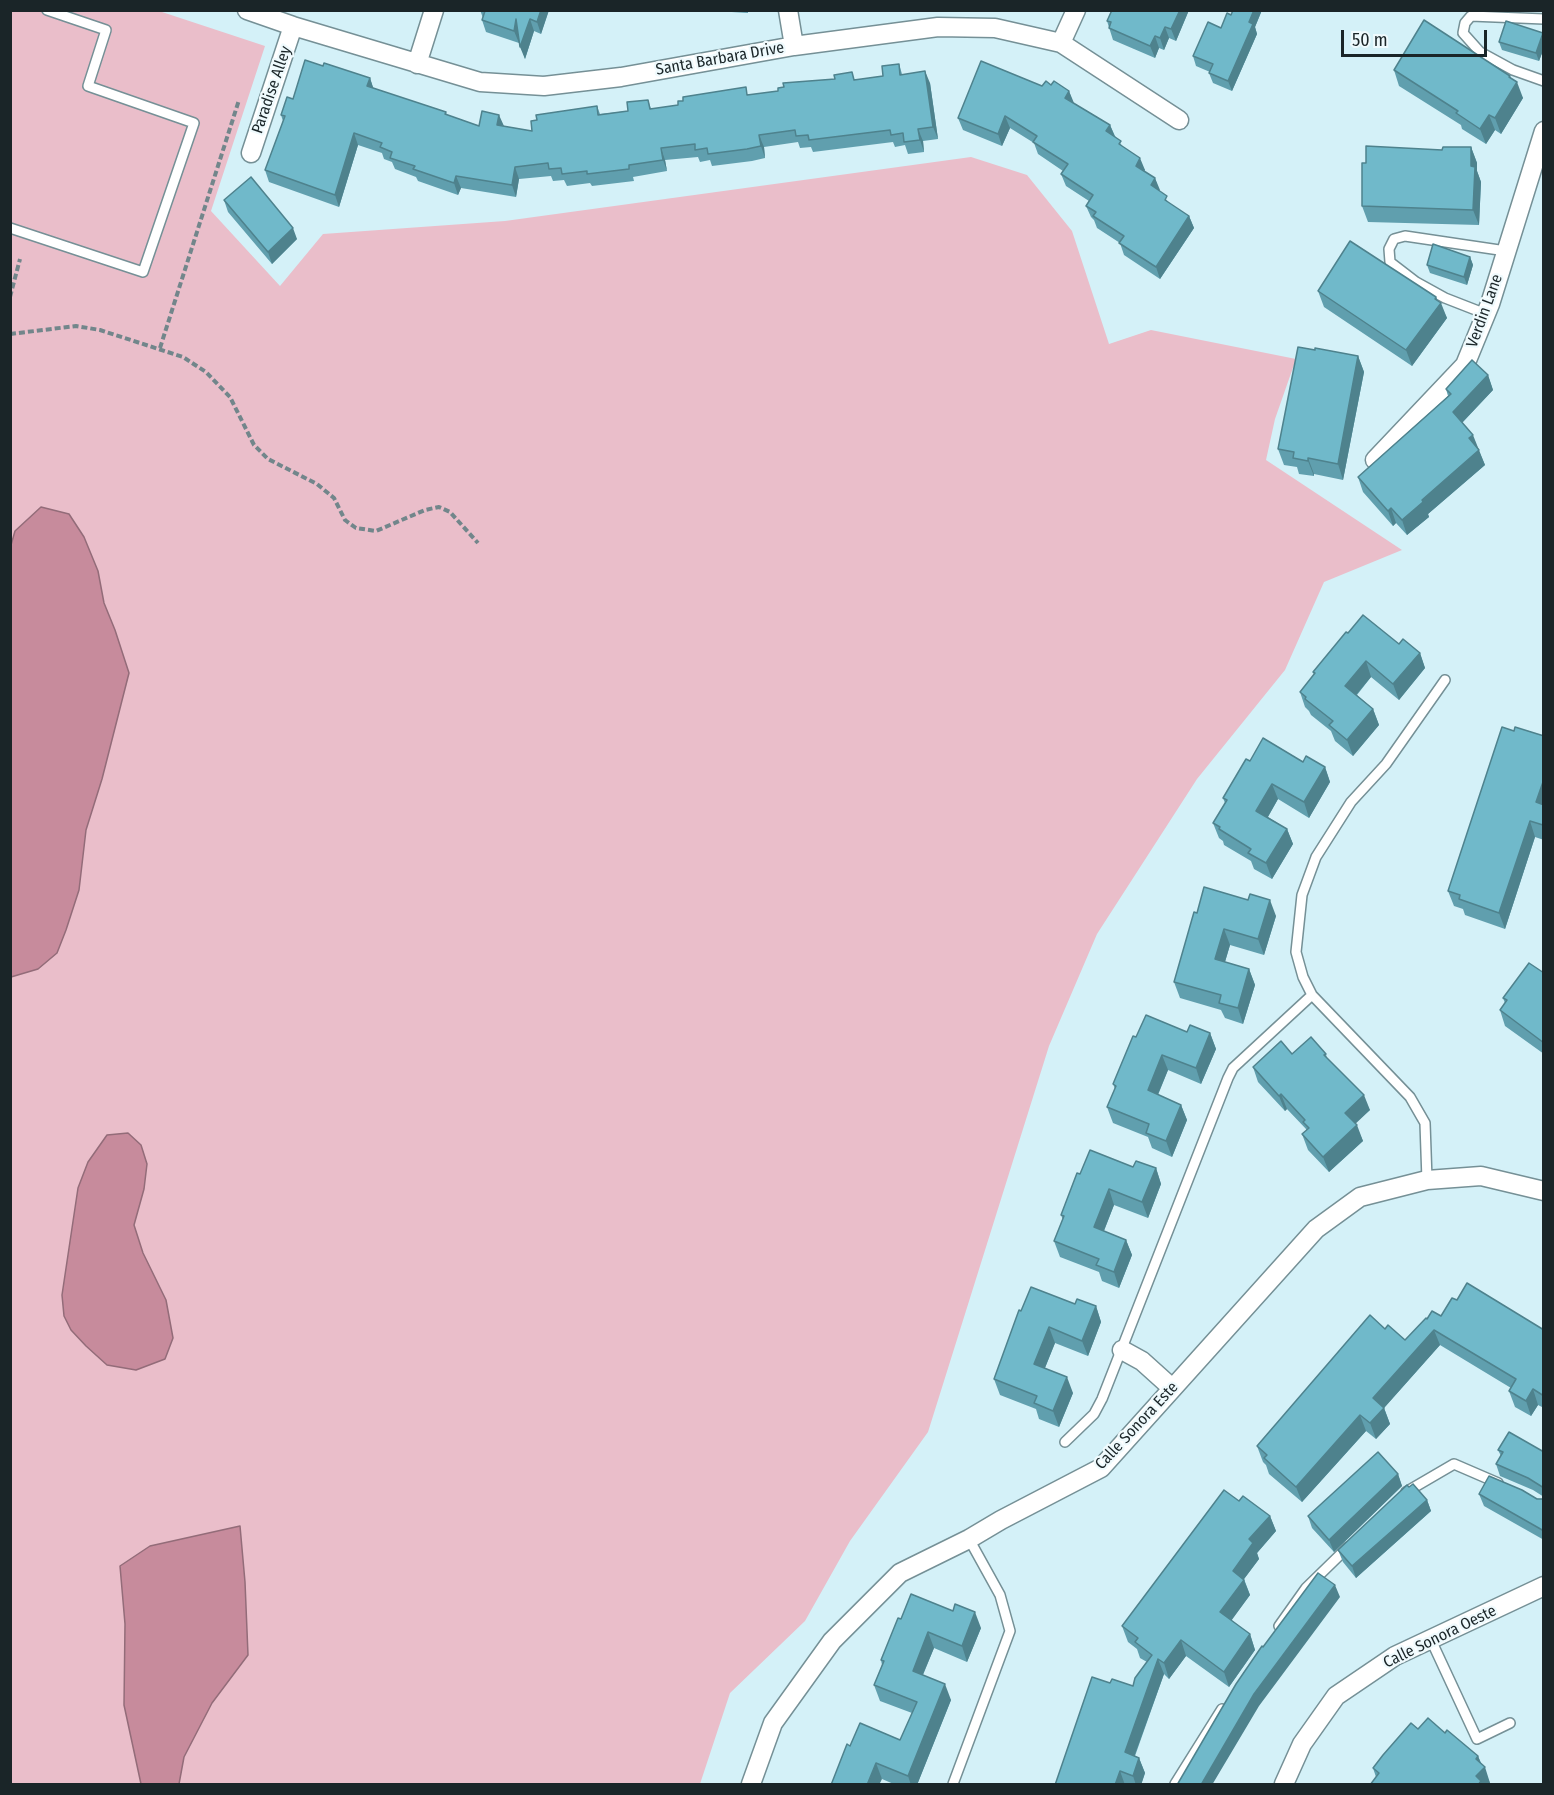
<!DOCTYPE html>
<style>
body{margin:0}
#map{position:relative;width:1554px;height:1795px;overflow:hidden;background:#d4f1f8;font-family:"Fira Sans Condensed",sans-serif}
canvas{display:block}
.frame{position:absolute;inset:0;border:12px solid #1a2528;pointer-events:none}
.scale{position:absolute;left:1341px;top:30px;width:146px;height:27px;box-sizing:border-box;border:3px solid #1a2528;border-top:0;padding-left:8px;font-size:18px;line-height:21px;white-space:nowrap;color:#1a2528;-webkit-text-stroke:4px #effafd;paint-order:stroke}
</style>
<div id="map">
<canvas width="1554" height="1795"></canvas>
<div class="frame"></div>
<div class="scale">50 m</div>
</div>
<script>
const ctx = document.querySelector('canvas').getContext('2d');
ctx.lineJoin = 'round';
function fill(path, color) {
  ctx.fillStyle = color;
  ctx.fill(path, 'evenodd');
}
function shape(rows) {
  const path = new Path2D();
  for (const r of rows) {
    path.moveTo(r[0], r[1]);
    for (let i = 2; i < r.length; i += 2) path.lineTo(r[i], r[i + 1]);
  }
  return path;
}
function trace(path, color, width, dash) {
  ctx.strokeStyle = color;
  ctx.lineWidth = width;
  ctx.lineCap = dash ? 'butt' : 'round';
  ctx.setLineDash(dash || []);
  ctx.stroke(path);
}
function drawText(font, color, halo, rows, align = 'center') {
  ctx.font = font + ' "Fira Sans Condensed",sans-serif';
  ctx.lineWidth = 4.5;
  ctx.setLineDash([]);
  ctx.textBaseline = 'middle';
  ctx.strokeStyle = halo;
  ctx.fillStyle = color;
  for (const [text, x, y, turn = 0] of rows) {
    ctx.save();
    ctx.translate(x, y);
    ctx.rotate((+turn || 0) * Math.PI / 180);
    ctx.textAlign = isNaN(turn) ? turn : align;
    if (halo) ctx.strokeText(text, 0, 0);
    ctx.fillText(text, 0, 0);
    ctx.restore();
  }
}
const green = shape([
 [11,11,159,11,265,46,211,211,280,286,323,234,505,221,971,157,1027,175,1072,231,1109,344,1151,330,1296,359,1275,419,1266,460,1402,550,1324,582,1285,670,1197,779,1097,934,1049,1046,928,1432,850,1541,805,1621,730,1693,700,1784,11,1784]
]);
const water = shape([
 [41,507,69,514,84,537,98,571,104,603,115,630,129,673,102,779,86,830,79,890,66,930,57,953,38,969,11,977,11,545,15,531,41,507],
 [128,1133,141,1145,147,1164,144,1189,134,1225,143,1253,166,1300,173,1338,165,1359,136,1370,107,1365,86,1346,71,1330,64,1316,62,1295,78,1188,88,1162,107,1135,128,1133],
 [240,1526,245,1582,248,1655,212,1703,184,1757,179,1784,141,1784,124,1705,125,1624,120,1566,150,1546,240,1526]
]);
const path = shape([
 [10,297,20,259],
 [10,334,76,326,100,330,183,357,206,372,230,397,254,445,268,459,317,484,334,498,345,520,356,528,376,531,425,510,439,507,450,512,478,543],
 [160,348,239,100]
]);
const lane = shape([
 [1544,19,1471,16,1465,23,1463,33,1480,52,1513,70,1544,81],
 [10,228,143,272,194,123,88,86,106,30,47,10],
 [1486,314,1445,298,1416,282,1390,262,1389,249,1394,239,1405,236,1506,251],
 [1427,1180,1425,1123,1410,1097,1312,995,1303,977,1296,952,1302,895,1316,857,1351,802,1386,764,1445,680],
 [1065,1442,1094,1414,1102,1399,1228,1078,1233,1068,1312,995],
 [1406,1492,1454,1464,1498,1483],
 [1279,1626,1306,1588,1348,1547],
 [1431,1640,1477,1739,1510,1723],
 [953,1784,1010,1631,1000,1595,969,1539],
 [1175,1784,1222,1709]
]);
const street = shape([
 [247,10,293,26,480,82,544,86,621,77,794,46,938,27,995,28,1061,43,1179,120],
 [788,10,794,46],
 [1061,43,1076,10],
 [417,64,434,10],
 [251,153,293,26],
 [1375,460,1465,365,1490,304,1544,131],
 [1122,1350,1142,1361,1172,1388],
 [751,1784,773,1723,832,1641,900,1573,969,1539,1001,1520,1101,1468,1316,1229,1360,1197,1427,1180,1481,1176,1544,1191],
 [1284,1784,1302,1744,1336,1696,1395,1656,1544,1586]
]);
const wall = shape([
 [480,10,549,10,541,34,534,31,525,59,519,39,519,43,486,32,482,20,483,18],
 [699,10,748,10,748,13],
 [1189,10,1176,41,1169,38,1164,50,1159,48,1155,58,1113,40,1107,21],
 [1233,10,1262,10,1255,27,1257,34,1232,91,1213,83,1209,73,1210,72,1196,66,1193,56,1221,28,1231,15],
 [1543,33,1544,48,1539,61,1502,50,1499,42],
 [899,64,902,74,930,83,938,139,923,141,924,152,908,154,905,145,895,147,893,142,813,152,811,147,800,148,798,142,764,147,765,158,752,161,712,166,710,160,700,162,698,157,665,160,667,171,633,177,634,181,592,186,590,183,567,186,564,180,553,181,551,176,519,179,516,197,461,188,458,195,418,181,416,177,395,169,392,162,384,159,382,153,358,145,339,207,269,182,265,170,283,121,281,115,293,99,370,78,373,88,446,112,447,115,479,126,503,126,532,131,537,120,597,106,600,114,628,111,648,100,651,109,883,76],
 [1394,70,1511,78,1523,98,1501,134,1495,130,1486,144,1462,129,1461,125,1399,86],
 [1051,85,1069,91,1073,103,1110,125,1115,136,1123,147,1145,170,1144,171,1155,178,1159,191,1170,204,1189,216,1194,228,1160,279,1124,255,1120,243,1097,228,1094,220,1091,217,1086,206,1089,201,1066,186,1061,174,1063,171,1038,154,1034,143,1010,128,1002,146,963,130,958,118,1042,86],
 [1471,147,1477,163,1477,171,1481,182,1479,225,1368,222,1362,206,1366,163,1442,150],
 [224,200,297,239,272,264,228,212],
 [1470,257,1473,265,1467,285,1430,273,1427,265],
 [1318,291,1436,297,1447,318,1412,366,1324,307],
 [1315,350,1358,356,1364,372,1343,480,1314,474,1314,476,1299,474,1297,467,1284,465,1278,449],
 [1488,375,1493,390,1462,423,1478,449,1485,465,1428,514,1429,517,1407,535,1396,523,1393,526,1363,492,1358,477,1448,396,1446,389],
 [1348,633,1399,644,1420,653,1425,668,1399,700,1371,677,1357,695,1373,709,1379,725,1353,756,1335,741,1331,731,1311,715,1309,711,1305,707,1300,692,1314,675,1313,672],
 [1514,731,1544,736,1544,840,1535,837,1505,929,1465,915,1463,909,1454,906,1448,891],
 [1250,761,1303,762,1325,767,1330,782,1309,818,1278,799,1268,817,1287,829,1293,844,1272,879,1254,869,1251,861,1224,845,1223,841,1219,838,1213,823,1225,803,1223,798],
 [1248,900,1276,916,1264,955,1230,945,1225,962,1249,969,1255,985,1243,1024,1225,1018,1221,1010,1180,998,1174,982,1197,913],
 [1544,973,1544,1054,1505,1026,1500,1010,1505,1003,1503,998],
 [1187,1032,1210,1033,1216,1049,1201,1084,1168,1070,1158,1095,1181,1105,1187,1120,1172,1157,1152,1148,1148,1137,1113,1123,1107,1107,1115,1089,1113,1084],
 [1292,1054,1326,1054,1327,1059,1370,1110,1355,1123,1363,1141,1329,1172,1308,1150,1302,1134,1306,1131,1306,1129,1287,1109,1285,1111,1258,1082,1253,1067],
 [1133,1167,1156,1168,1161,1184,1148,1218,1114,1205,1104,1231,1126,1240,1132,1255,1119,1288,1102,1281,1099,1272,1060,1257,1054,1241,1063,1220,1061,1215,1080,1174],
 [1457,1300,1544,1330,1544,1408,1538,1405,1531,1416,1515,1407,1509,1391,1511,1388,1440,1345,1384,1408,1390,1424,1376,1439,1366,1431,1302,1502,1269,1474,1266,1465,1263,1462,1257,1446,1385,1329,1405,1340,1427,1319,1441,1316],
 [1075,1304,1096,1306,1101,1322,1088,1356,1055,1343,1045,1368,1073,1393,1059,1427,1039,1419,1036,1409,1000,1395,994,1379,1021,1311],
 [1498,1450,1544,1452,1544,1497,1533,1490,1500,1476,1496,1464,1501,1456],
 [1398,1474,1402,1486,1334,1552,1312,1528,1308,1516],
 [1409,1487,1427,1500,1431,1511,1356,1578,1343,1562,1338,1550],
 [1479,1494,1542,1499,1544,1498,1544,1540,1484,1506],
 [1239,1501,1270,1516,1276,1531,1257,1553,1259,1559,1244,1579,1250,1595,1231,1620,1250,1634,1255,1650,1229,1687,1186,1656,1169,1679,1164,1674,1135,1756,1139,1758,1145,1773,1141,1785,1055,1785,1110,1683,1133,1686,1147,1662,1140,1658,1137,1649,1128,1642,1122,1626],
 [901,1619,981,1628,967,1662,934,1648,923,1675,951,1700,917,1785,896,1785,882,1779,850,1746,900,1740,912,1713,880,1701,874,1685,882,1665,881,1660],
 [1418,1729,1445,1733,1478,1756,1490,1783,1489,1785,1370,1785,1376,1777,1373,1768]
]);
const shadedWall = shape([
 [541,10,549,10,541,34,537,22],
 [1180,10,1189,10,1176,41,1171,29],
 [1254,10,1262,10,1255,27,1257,34,1232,91,1228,81,1249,22],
 [516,19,521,31,519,43,514,31],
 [530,19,534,31,525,59,520,47],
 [1165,27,1169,38,1164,50,1160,38],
 [1543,33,1544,48,1539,61,1536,53],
 [1155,36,1159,48,1155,58,1150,46],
 [925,71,930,83,938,139,933,127],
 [1510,76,1514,87,1517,82,1523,98,1501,134,1495,118],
 [370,78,374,90,367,86],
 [1069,91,1074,103,1065,98],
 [499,115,504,126,497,125],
 [1489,115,1495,130,1486,144,1480,129],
 [1005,116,1010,128,1002,146,998,134],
 [1110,125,1115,137,1106,131],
 [918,129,923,141,924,152,920,140],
 [354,133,358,145,339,207,335,195],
 [759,135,764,147,765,158,761,146],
 [1471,147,1477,163,1477,171,1481,182,1479,225,1473,210,1471,166],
 [661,148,665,160,667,171,663,160],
 [1140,158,1145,170,1140,177,1136,166],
 [515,167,519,179,516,197,512,185],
 [456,176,461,188,458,195,454,183],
 [1155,178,1160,190,1155,197,1151,185],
 [1189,216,1194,228,1160,279,1156,267],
 [293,228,297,239,272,264,268,252],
 [1470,257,1473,265,1467,285,1464,277],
 [1436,297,1439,305,1441,303,1447,318,1412,366,1406,350],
 [1358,356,1364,372,1343,480,1338,464],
 [1488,375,1493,390,1458,427,1453,412],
 [1473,435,1479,450,1469,438],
 [1479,450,1485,465,1428,514,1429,517,1407,535,1402,520,1422,500],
 [1308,458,1314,474,1314,476,1308,461],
 [1391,508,1396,523,1393,526,1388,511],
 [1420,653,1425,668,1399,700,1393,684],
 [1366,661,1371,677,1351,701,1345,686],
 [1373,709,1379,725,1353,756,1347,740],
 [1325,767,1330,782,1309,818,1304,802],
 [1544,779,1544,812,1536,802],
 [1272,784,1278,799,1262,827,1256,811],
 [1530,821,1535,837,1505,929,1499,913],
 [1287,829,1293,844,1272,879,1266,863],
 [1270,900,1276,916,1264,955,1258,939],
 [1224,929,1230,945,1221,975,1215,959],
 [1249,969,1255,985,1243,1024,1238,1008],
 [1210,1033,1216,1049,1201,1084,1196,1068],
 [1162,1055,1168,1070,1153,1106,1148,1090],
 [1281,1094,1287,1109,1285,1111,1279,1096],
 [1364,1095,1370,1110,1351,1128,1345,1113],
 [1181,1105,1187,1120,1172,1157,1166,1141],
 [1357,1125,1363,1141,1329,1172,1323,1157],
 [1156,1168,1161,1184,1148,1218,1142,1202],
 [1109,1189,1114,1205,1099,1243,1094,1227],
 [1126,1240,1132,1255,1119,1288,1114,1272],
 [1096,1306,1101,1322,1088,1356,1082,1341],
 [1049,1327,1055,1343,1040,1380,1034,1364],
 [1434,1330,1440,1345,1384,1408,1390,1424,1376,1439,1370,1423,1373,1398],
 [1067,1377,1073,1393,1059,1427,1053,1411],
 [1533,1389,1538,1405,1531,1416,1526,1401],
 [1360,1415,1366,1431,1302,1502,1296,1487],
 [1398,1474,1402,1486,1334,1552,1329,1540],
 [1427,1500,1431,1511,1356,1578,1352,1566],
 [1270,1516,1276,1531,1257,1553,1259,1559,1238,1587,1233,1571,1249,1539],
 [1244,1580,1250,1595,1226,1628,1220,1612],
 [1335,1585,1340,1597,1259,1706,1212,1785,1201,1785,1254,1694],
 [975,1612,981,1628,967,1662,962,1646],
 [928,1632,934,1648,918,1686,913,1671],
 [1250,1634,1255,1650,1229,1687,1224,1672],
 [1181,1640,1186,1656,1169,1679,1164,1663],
 [1158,1659,1164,1674,1130,1768,1125,1752],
 [945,1684,951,1700,917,1785,911,1785,908,1776],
 [1478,1756,1483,1769,1485,1767,1490,1783,1489,1785,1478,1785,1476,1776,1476,1759],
 [1139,1758,1145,1773,1141,1785,1136,1785,1133,1776],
 [876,1763,882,1779,879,1785,867,1785],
 [1120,1771,1125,1785,1115,1785]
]);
const building = shape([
 [484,10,541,10,537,22,530,19,520,47,516,19,514,31,482,20,485,11,484,10],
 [1112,10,1180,10,1171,29,1165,27,1160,38,1155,36,1150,46,1109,28,1111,22,1107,21,1112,10],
 [1233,10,1254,10,1249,22,1253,24,1228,81,1209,73,1213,64,1193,56,1208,22,1221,28,1227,13,1231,15,1233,10],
 [1424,20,1510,76,1509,77,1517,82,1495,118,1489,115,1480,129,1456,113,1458,111,1394,70,1424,20],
 [1506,21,1543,33,1536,53,1499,42,1506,21],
 [305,60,323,66,324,63,370,78,367,86,446,112,445,114,479,126,482,111,499,115,497,125,532,131,531,121,537,120,536,115,597,106,598,115,628,111,627,102,648,100,650,109,678,105,678,101,683,101,683,97,746,87,747,95,778,91,778,88,784,87,783,83,835,79,834,75,852,72,854,80,883,76,882,66,899,64,900,75,925,71,933,127,918,129,920,140,904,142,903,133,891,135,890,130,809,140,808,135,796,136,795,130,759,135,761,146,747,149,708,154,707,148,695,150,695,144,661,148,663,160,629,165,629,169,587,174,587,171,562,174,561,168,549,169,548,163,515,167,512,185,456,176,454,183,413,169,415,166,390,158,392,152,380,147,382,143,354,133,335,195,265,170,285,116,281,115,287,97,293,99,305,60],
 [981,61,1042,86,1046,81,1051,85,1054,81,1069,91,1065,98,1110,125,1106,131,1121,141,1119,144,1140,158,1136,166,1155,178,1151,185,1167,196,1165,200,1189,216,1156,267,1119,243,1124,236,1093,216,1096,212,1086,206,1093,195,1061,174,1068,164,1033,142,1037,136,1005,116,998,134,958,118,981,61],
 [1366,146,1442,150,1443,147,1471,147,1471,166,1475,167,1473,210,1362,206,1362,163,1366,163,1366,146],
 [251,177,293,228,268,252,224,200,251,177],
 [1350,241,1436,297,1435,299,1441,303,1406,350,1318,291,1350,241],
 [1433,244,1470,257,1464,277,1427,265,1433,244],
 [1298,347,1315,350,1315,348,1358,356,1338,464,1308,458,1308,461,1293,458,1294,452,1278,449,1298,347],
 [1472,360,1488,375,1453,412,1473,435,1469,438,1479,450,1422,500,1423,502,1402,520,1391,508,1388,511,1358,477,1451,394,1446,389,1472,360],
 [1363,615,1399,644,1403,639,1420,653,1393,684,1366,661,1345,686,1373,709,1347,740,1329,725,1333,721,1305,699,1306,697,1300,692,1315,673,1313,672,1346,632,1348,633,1363,615],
 [1502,727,1514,731,1515,727,1544,736,1544,779,1536,802,1544,805,1544,823,1543,825,1530,821,1499,913,1459,899,1460,895,1448,891,1502,727],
 [1263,738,1303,762,1306,756,1325,767,1304,802,1272,784,1256,811,1287,829,1266,863,1248,853,1251,849,1219,829,1220,827,1213,823,1227,800,1223,798,1246,759,1250,761,1263,738],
 [1204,887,1248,900,1250,894,1270,900,1258,939,1224,929,1215,959,1249,969,1238,1008,1219,1003,1221,995,1174,982,1194,912,1197,913,1204,887],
 [1529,963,1544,973,1544,1043,1500,1010,1507,1000,1503,998,1529,963],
 [1146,1015,1187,1032,1190,1025,1210,1033,1196,1068,1162,1055,1148,1090,1181,1105,1166,1141,1146,1133,1149,1124,1107,1107,1116,1086,1113,1084,1133,1036,1136,1037,1146,1015],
 [1311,1037,1326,1054,1324,1055,1364,1095,1345,1113,1357,1125,1323,1157,1302,1134,1309,1128,1303,1122,1305,1120,1281,1094,1279,1096,1253,1067,1281,1041,1292,1054,1311,1037],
 [1090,1150,1133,1167,1136,1161,1156,1168,1142,1202,1109,1189,1094,1227,1126,1240,1114,1272,1096,1265,1099,1259,1054,1241,1064,1216,1061,1215,1077,1173,1080,1174,1090,1150],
 [1467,1283,1544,1330,1544,1396,1533,1389,1526,1401,1509,1391,1516,1379,1434,1330,1373,1398,1384,1408,1370,1423,1360,1415,1296,1487,1264,1458,1267,1455,1257,1446,1370,1315,1385,1329,1388,1325,1405,1340,1426,1318,1427,1319,1432,1311,1441,1316,1452,1298,1457,1300,1467,1283],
 [1031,1287,1075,1304,1077,1299,1096,1306,1082,1341,1049,1327,1034,1364,1067,1377,1053,1411,1034,1403,1037,1396,994,1379,1019,1310,1021,1311,1031,1287],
 [1509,1432,1544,1452,1544,1488,1528,1478,1496,1464,1503,1452,1498,1450,1509,1432],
 [1378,1452,1398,1474,1329,1540,1308,1516,1378,1452],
 [1489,1476,1522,1490,1537,1499,1542,1499,1544,1498,1544,1531,1479,1494,1489,1476],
 [1413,1484,1427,1500,1352,1566,1338,1550,1407,1485,1409,1487,1413,1484],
 [1224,1490,1239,1501,1243,1496,1270,1516,1249,1539,1253,1543,1233,1571,1244,1580,1220,1612,1250,1634,1224,1672,1181,1640,1164,1663,1158,1659,1125,1752,1139,1758,1133,1776,1120,1771,1115,1785,1055,1785,1092,1677,1110,1683,1112,1679,1133,1686,1135,1678,1152,1655,1135,1642,1138,1638,1122,1626,1224,1490],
 [1318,1573,1335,1585,1254,1694,1201,1785,1177,1785,1236,1684,1262,1646,1263,1647,1318,1573],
 [911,1594,953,1611,955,1604,975,1612,962,1646,928,1632,913,1671,945,1684,908,1776,876,1763,867,1785,831,1785,847,1744,850,1746,860,1723,900,1740,917,1702,874,1685,884,1661,881,1660,898,1618,901,1619,911,1594],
 [1428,1718,1445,1733,1447,1730,1478,1756,1476,1759,1485,1767,1476,1776,1481,1781,1478,1785,1370,1785,1379,1773,1373,1768,1383,1755,1411,1723,1418,1729,1428,1718]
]);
const streetNames = [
 ["Santa Barbara Drive",720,59,-10],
 ["Paradise Alley",272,90,-71],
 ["Verdin Lane",1485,311,-70],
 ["Calle Sonora Este",1137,1426,-47],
 ["Calle Sonora Oeste",1440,1637,-26]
];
fill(green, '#eabeca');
fill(water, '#c78b9c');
trace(water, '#936c79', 1.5);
trace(lane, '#759096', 12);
trace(street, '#759096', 21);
trace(path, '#72868b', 4, [6, 3]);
trace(lane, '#fff', 9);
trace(street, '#fff', 18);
fill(wall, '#609fae');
fill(shadedWall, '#4e828d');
fill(building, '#70b9ca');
trace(building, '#4e828d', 1.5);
drawText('16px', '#1a2528', '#effafd', streetNames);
</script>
